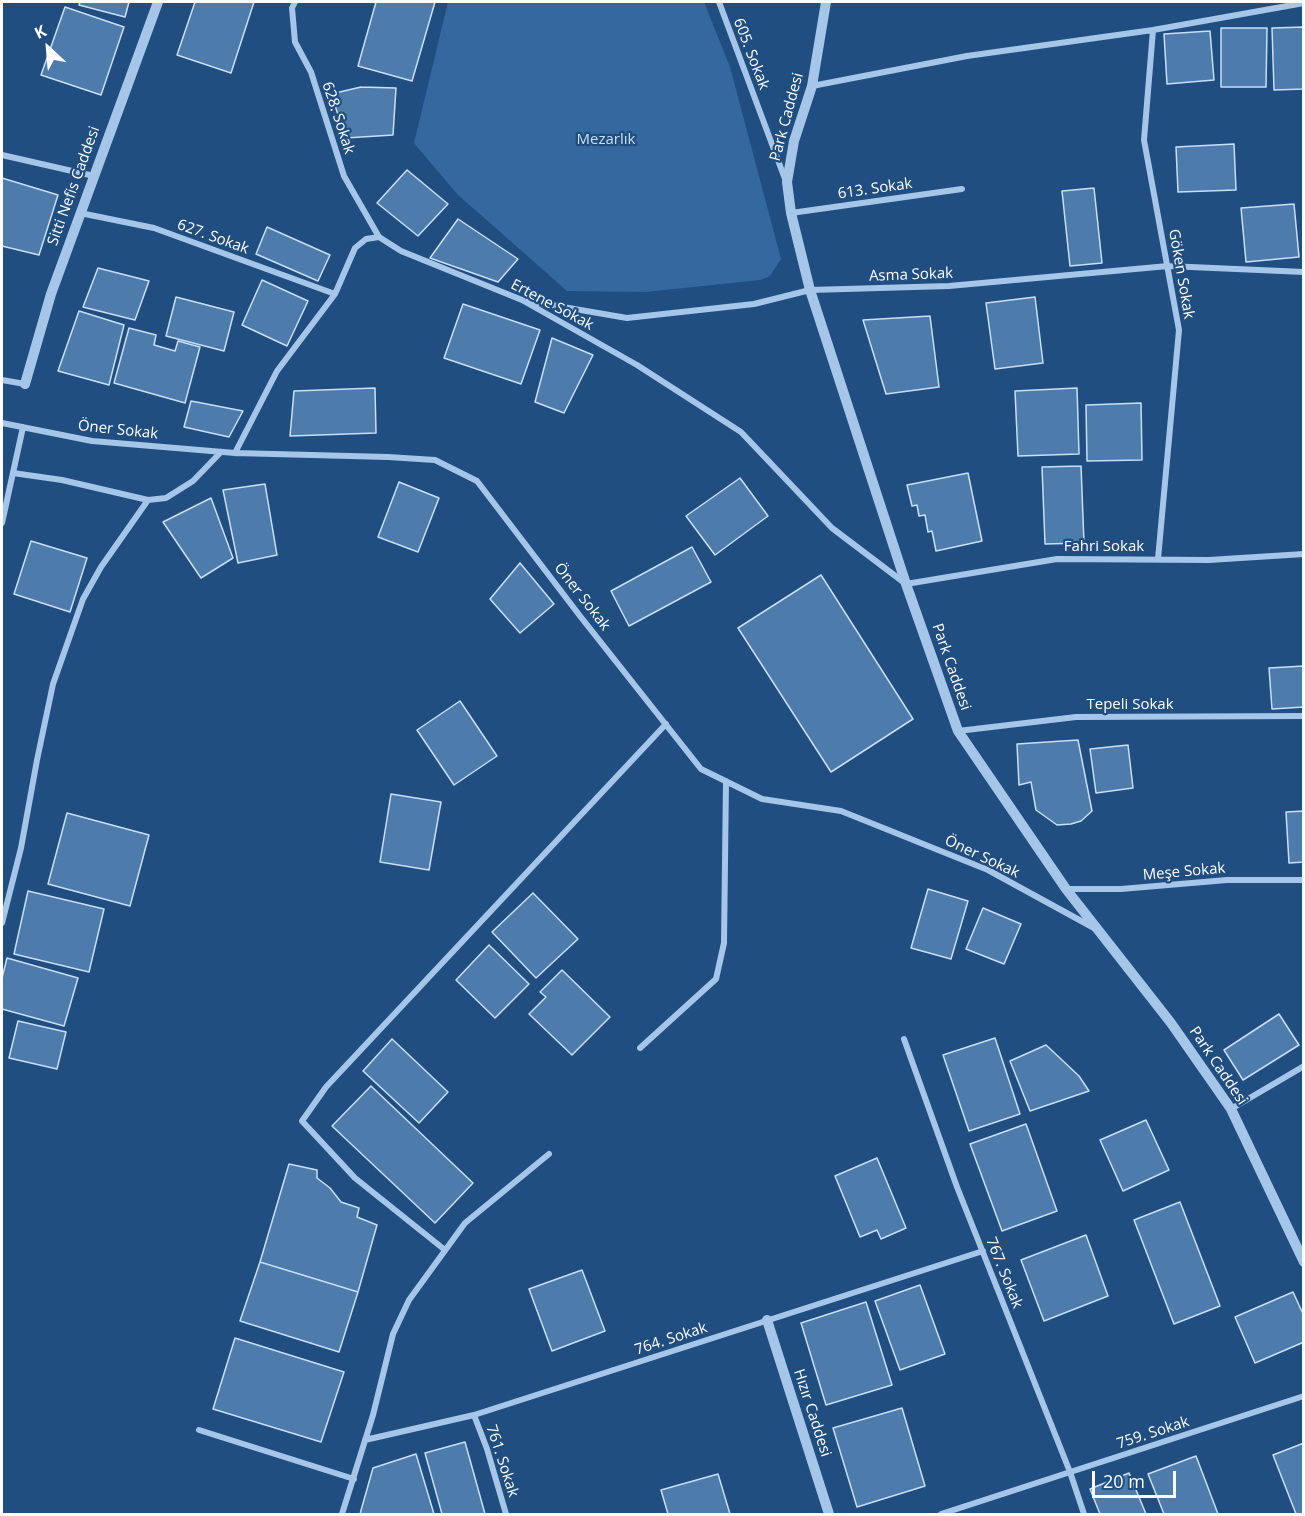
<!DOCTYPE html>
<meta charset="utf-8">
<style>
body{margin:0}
#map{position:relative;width:1305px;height:1516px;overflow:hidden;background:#204e80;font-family:"Open Sans",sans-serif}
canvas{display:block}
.frame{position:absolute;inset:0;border:3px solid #fff;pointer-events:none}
.north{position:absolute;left:18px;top:18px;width:60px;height:60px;-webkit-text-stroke:4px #204e80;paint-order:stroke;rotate:334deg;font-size:16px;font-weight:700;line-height:24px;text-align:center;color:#fff}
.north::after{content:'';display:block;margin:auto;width:21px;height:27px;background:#fff;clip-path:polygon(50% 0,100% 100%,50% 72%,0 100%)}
.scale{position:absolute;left:1092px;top:1471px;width:84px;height:27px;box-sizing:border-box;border:3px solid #fff;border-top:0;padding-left:8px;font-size:18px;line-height:21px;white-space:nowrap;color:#fff;-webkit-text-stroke:4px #204e80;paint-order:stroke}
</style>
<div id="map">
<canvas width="1305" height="1516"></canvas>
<div class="frame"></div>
<div class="north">K</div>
<div class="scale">20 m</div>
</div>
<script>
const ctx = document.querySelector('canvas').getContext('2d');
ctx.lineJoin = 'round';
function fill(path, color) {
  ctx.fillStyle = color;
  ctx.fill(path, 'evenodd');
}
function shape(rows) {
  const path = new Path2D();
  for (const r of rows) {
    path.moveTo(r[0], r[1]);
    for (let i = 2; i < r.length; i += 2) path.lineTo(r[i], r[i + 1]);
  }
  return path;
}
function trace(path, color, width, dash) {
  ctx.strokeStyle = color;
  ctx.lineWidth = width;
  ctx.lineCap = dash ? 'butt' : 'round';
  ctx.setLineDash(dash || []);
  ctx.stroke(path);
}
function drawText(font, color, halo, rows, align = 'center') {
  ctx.font = font + ' "Open Sans",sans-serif';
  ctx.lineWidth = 4.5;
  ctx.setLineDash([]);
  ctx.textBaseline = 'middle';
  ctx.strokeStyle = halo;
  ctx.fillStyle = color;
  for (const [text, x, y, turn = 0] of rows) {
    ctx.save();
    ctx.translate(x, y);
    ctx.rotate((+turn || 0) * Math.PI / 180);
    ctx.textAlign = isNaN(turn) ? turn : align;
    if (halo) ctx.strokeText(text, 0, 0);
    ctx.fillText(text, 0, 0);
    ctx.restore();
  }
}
const green = shape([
 [448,2,704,2,730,67,781,259,770,276,760,280,646,292,567,291,457,194,414,143]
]);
const building = shape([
 [80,2,129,2,125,17,79,5,80,2],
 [195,2,254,2,231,73,177,55,195,2],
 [376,2,435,2,412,81,358,66,376,2],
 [65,7,124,27,101,95,41,75,65,7],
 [1304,27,1304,89,1274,90,1272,28,1304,27],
 [1221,28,1267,28,1266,87,1221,87,1221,28],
 [1210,31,1214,80,1167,84,1164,34,1210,31],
 [361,87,396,88,393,135,346,138,331,94,361,87],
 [1234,144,1236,190,1178,192,1176,147,1234,144],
 [407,170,448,204,418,236,377,203,407,170],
 [2,178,58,195,39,255,2,246,2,178],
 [1094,188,1102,263,1070,266,1062,191,1094,188],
 [1294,204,1299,257,1246,262,1241,208,1294,204],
 [458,219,518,259,498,282,430,258,458,219],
 [267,227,330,255,318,281,256,254,267,227],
 [98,268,149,281,135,320,83,307,98,268],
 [262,280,308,301,287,346,242,325,262,280],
 [176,297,234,312,224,351,166,336,176,297],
 [1035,297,1043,363,995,369,986,303,1035,297],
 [463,304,540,330,521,384,444,358,463,304],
 [79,311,124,325,109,385,58,371,79,311],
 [930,316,939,387,886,394,863,320,930,316],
 [129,328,156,335,154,345,175,351,178,341,200,347,185,403,114,383,129,328],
 [552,338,593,355,564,413,535,402,552,338],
 [375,388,376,433,290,436,294,391,375,388],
 [1077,388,1079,454,1018,456,1015,391,1077,388],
 [191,401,243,411,229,437,184,427,191,401],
 [1141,403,1142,460,1087,461,1086,405,1141,403],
 [1081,466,1084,543,1045,544,1042,467,1081,466],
 [968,473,982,541,936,551,932,531,928,532,925,515,919,516,917,505,912,506,907,485,968,473],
 [740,478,768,516,715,555,686,516,740,478],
 [399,482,439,498,418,552,378,537,399,482],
 [265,484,277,555,238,563,223,490,265,484],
 [211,498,233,558,201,578,163,522,211,498],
 [31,541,87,558,70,612,14,594,31,541],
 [692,547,711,582,629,626,611,591,692,547],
 [520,563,554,604,520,633,490,599,520,563],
 [821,575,913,719,831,772,738,628,821,575],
 [1304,666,1304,707,1272,709,1269,668,1304,666],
 [460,701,497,756,454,785,417,730,460,701],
 [1078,740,1092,811,1081,821,1071,824,1057,825,1036,810,1031,782,1019,785,1017,744,1078,740],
 [1128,745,1133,788,1096,793,1090,749,1128,745],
 [391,794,441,802,429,870,380,862,391,794],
 [1304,811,1304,862,1289,863,1286,812,1304,811],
 [67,813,149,835,130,906,48,884,67,813],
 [928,889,968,901,951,959,911,948,928,889],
 [28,891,104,909,89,972,14,954,28,891],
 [533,893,578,939,536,978,492,932,533,893],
 [983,908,1021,924,1004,964,966,949,983,908],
 [489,945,529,984,495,1018,456,980,489,945],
 [7,958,78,978,64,1026,2,1009,2,978,7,958],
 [562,970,610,1017,572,1055,529,1014,546,997,540,992,562,970],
 [1279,1014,1299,1045,1243,1080,1224,1050,1279,1014],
 [18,1021,66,1032,57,1069,9,1058,18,1021],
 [995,1038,1020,1114,969,1131,943,1055,995,1038],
 [392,1039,448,1092,419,1123,363,1071,392,1039],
 [1046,1045,1079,1076,1089,1091,1030,1111,1010,1061,1046,1045],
 [371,1086,473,1183,435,1223,332,1126,371,1086],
 [1146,1120,1169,1170,1123,1191,1100,1140,1146,1120],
 [1026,1124,1057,1211,1002,1231,970,1144,1026,1124],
 [877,1158,906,1228,881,1239,877,1230,860,1237,835,1176,877,1158],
 [289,1164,317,1170,317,1178,330,1188,341,1202,359,1208,357,1217,377,1225,358,1292,260,1262,289,1164],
 [1180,1202,1220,1306,1174,1324,1134,1220,1180,1202],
 [1086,1235,1108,1296,1044,1321,1021,1260,1086,1235],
 [260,1262,358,1292,339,1352,240,1321,260,1262],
 [582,1270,605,1331,552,1351,529,1289,582,1270],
 [920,1285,945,1354,900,1370,875,1301,920,1285],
 [1293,1292,1304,1316,1304,1342,1255,1363,1235,1317,1293,1292],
 [866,1302,892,1385,826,1405,801,1323,866,1302],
 [235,1338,344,1372,321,1442,213,1409,235,1338],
 [902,1408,925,1486,857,1507,833,1428,902,1408],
 [465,1442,485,1514,442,1514,425,1453,465,1442],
 [1304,1443,1304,1514,1296,1514,1273,1455,1304,1443],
 [416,1454,434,1514,360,1514,373,1468,416,1454],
 [1196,1456,1218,1514,1164,1514,1148,1474,1196,1456],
 [1129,1473,1146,1514,1100,1514,1090,1489,1129,1473],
 [718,1474,730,1514,668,1514,661,1490,718,1474]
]);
const minor = shape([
 [295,2,292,8,295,42,311,72,344,176,379,237],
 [719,2,785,179],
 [1153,30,1144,140,1179,330,1158,559],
 [812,86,967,56,1153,30,1304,3],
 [2,155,94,176],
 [80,213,154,228,335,294],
 [791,213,962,189],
 [528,301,627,318,754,304,810,290,949,286,1168,266,1304,272],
 [2,380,25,384],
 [2,423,92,441,235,453,388,457,435,460,477,481,580,616,701,769,762,799,841,811,988,870,1094,928],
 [235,453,277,371,335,294,355,248,366,239,379,237,401,251,522,300,637,365,741,432,832,528,906,584,1057,559,1209,560,1304,554],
 [13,473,62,480,148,500],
 [2,523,23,427],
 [958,731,1076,717,1304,716],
 [1066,889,1121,889,1227,880,1304,880],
 [2,923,21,848,37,760,53,684,83,599,101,567,148,500,166,498,193,481,221,452],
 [904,1039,957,1187,1070,1472,1084,1514],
 [640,1048,716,979,724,943,726,781],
 [1231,1109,1304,1066],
 [445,1250,355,1178,302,1121,326,1087,666,724],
 [474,1415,487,1449,506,1514],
 [199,1430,354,1479],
 [365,1440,474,1415,983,1251],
 [342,1514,373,1415,393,1334,409,1300,465,1223,549,1154],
 [941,1514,1304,1396]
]);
const tertiary = shape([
 [826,2,812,86,794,141,787,182,791,213,810,290,906,584,958,731,1066,889,1171,1023,1231,1109,1304,1262],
 [25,384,51,294,158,2],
 [767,1320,829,1514]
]);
const streetNames = [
 ["605. Sokak",751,54,69],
 ["Park Caddesi",787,117,-75],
 ["628. Sokak",338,118,72],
 ["Sitti Nefis Caddesi",74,186,-70],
 ["613. Sokak",875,189,-8],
 ["627. Sokak",213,237,20],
 ["Göken Sokak",1181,274,80],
 ["Asma Sokak",911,275,-2],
 ["Ertene Sokak",552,305,28],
 ["Öner Sokak",118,430,6],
 ["Fahri Sokak",1104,547],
 ["Öner Sokak",582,597,52],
 ["Park Caddesi",951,667,71],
 ["Tepeli Sokak",1130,705],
 ["Öner Sokak",982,857,25],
 ["Meşe Sokak",1184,872,-5],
 ["Park Caddesi",1218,1066,56],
 ["767. Sokak",1004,1273,68],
 ["764. Sokak",671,1339,-18],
 ["Hızır Caddesi",812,1413,72],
 ["759. Sokak",1153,1433,-18],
 ["761. Sokak",502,1461,72]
];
const parkNames = [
 ["Mezarlık",606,140]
];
fill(green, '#34689e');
fill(building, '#4d7bab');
trace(building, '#c9dff6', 1.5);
trace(minor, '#a5c6e8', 6);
trace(tertiary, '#a5c6e8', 10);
drawText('15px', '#fff', '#204e80', streetNames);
drawText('15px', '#c9dff6', '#204e80', parkNames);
</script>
